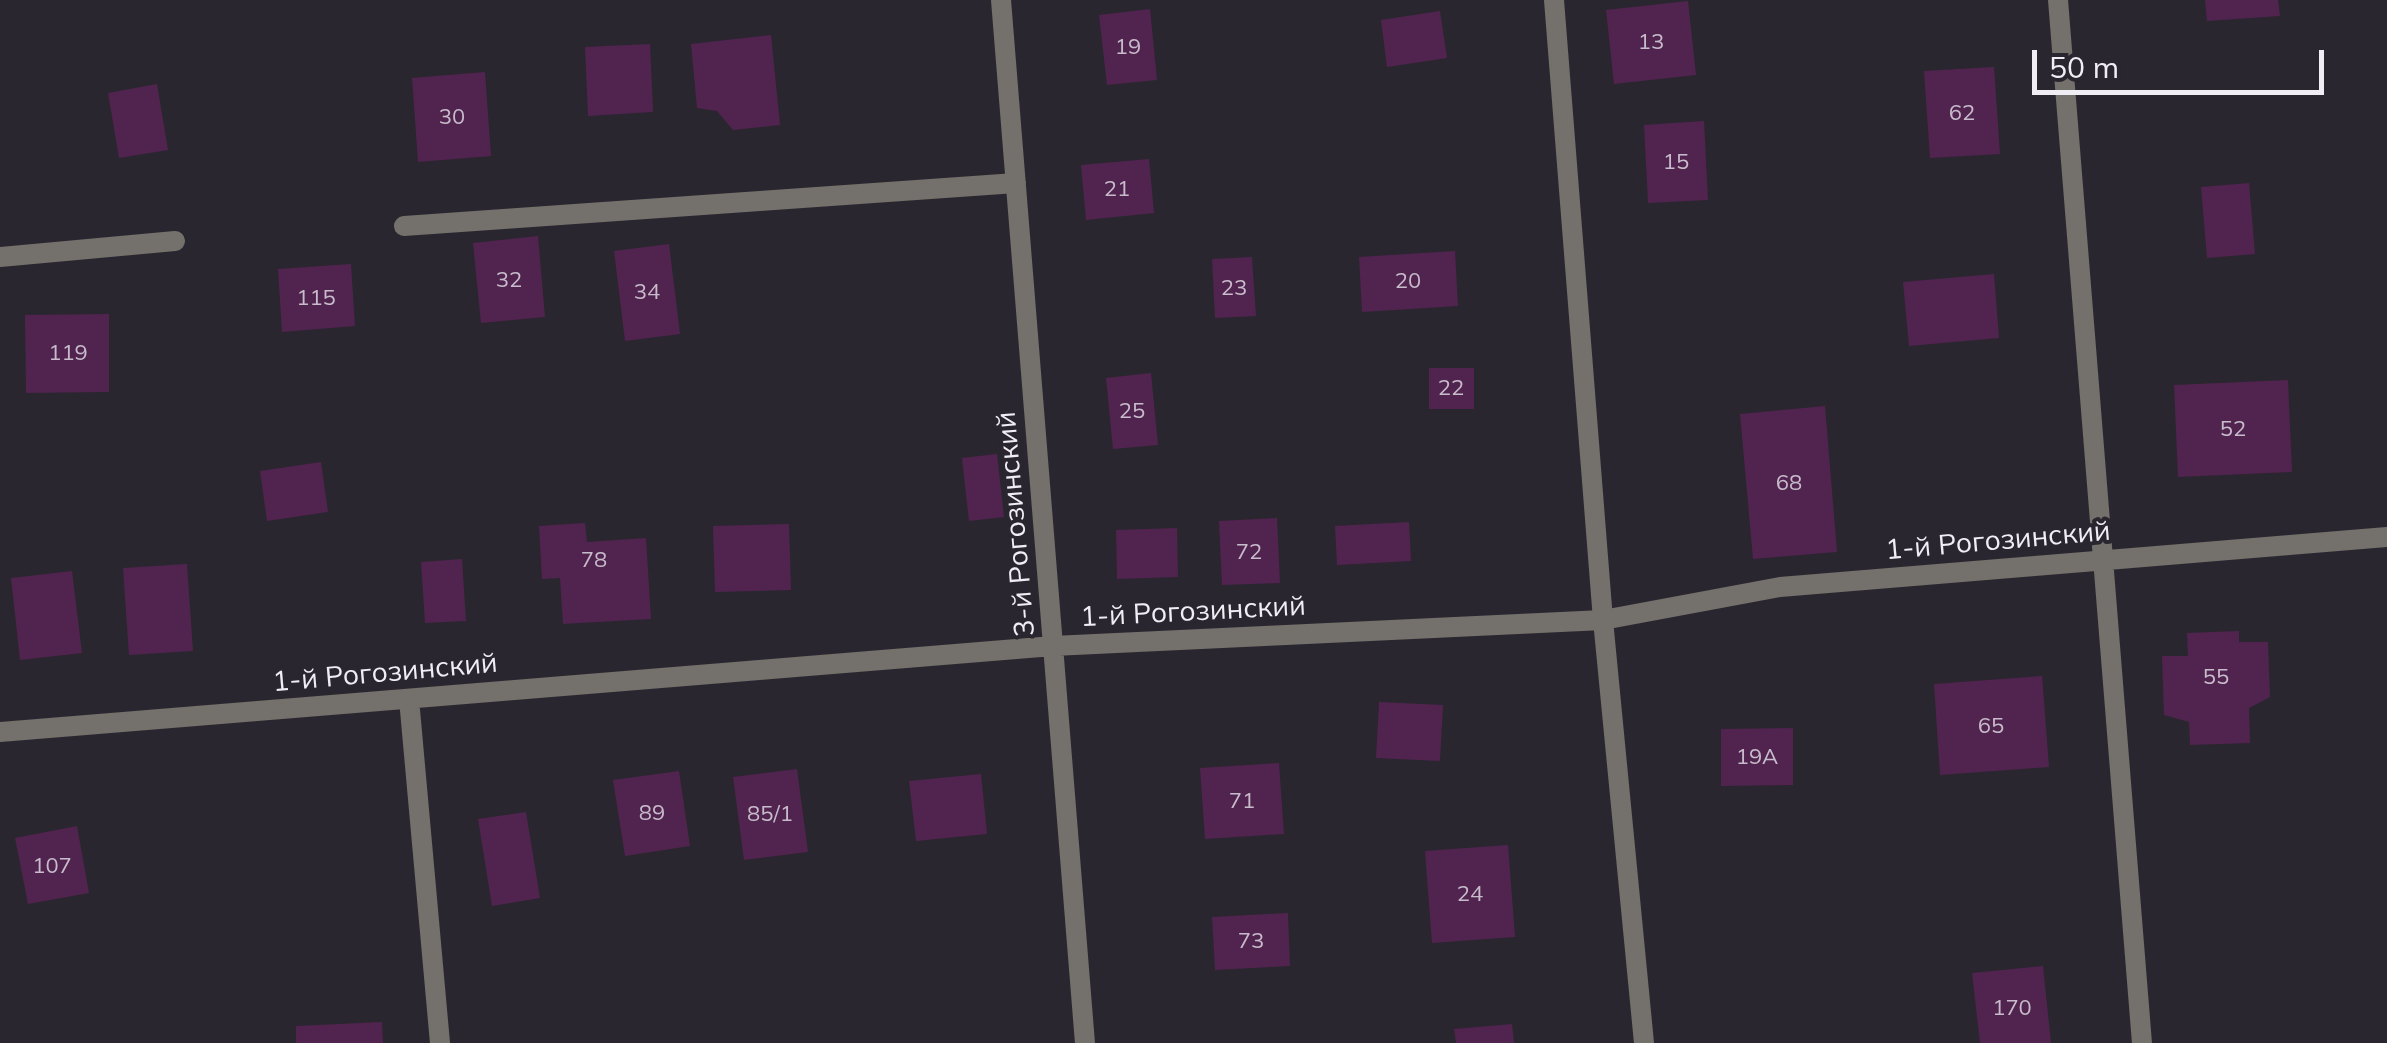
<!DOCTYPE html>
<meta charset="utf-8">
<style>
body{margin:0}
#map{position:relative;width:2387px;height:1043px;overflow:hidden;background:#2a262f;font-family:Mulish,sans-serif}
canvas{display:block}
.scale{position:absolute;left:2032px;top:50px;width:292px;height:45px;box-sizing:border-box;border:5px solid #f0edf4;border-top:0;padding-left:12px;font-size:30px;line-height:35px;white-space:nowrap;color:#f0edf4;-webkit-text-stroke:8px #2a262f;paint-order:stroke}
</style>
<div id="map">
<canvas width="2387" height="1043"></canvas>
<div class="scale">50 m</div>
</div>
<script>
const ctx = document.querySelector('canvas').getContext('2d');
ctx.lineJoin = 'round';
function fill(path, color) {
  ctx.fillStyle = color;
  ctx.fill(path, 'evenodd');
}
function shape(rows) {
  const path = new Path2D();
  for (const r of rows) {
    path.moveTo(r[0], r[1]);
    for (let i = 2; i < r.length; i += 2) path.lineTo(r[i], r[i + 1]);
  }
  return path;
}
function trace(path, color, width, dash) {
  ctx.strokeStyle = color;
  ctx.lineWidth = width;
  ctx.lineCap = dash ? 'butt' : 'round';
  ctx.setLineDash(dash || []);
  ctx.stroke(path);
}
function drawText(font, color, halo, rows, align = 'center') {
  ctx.font = font + ' Mulish,sans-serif';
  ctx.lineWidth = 8;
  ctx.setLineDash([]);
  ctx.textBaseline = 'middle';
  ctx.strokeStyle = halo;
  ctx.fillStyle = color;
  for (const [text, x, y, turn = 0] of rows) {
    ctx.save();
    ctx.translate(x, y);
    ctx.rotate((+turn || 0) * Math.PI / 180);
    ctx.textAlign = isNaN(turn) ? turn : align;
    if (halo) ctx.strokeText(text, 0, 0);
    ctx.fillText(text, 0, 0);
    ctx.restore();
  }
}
const building = shape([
 [2205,0,2278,0,2280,16,2207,21],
 [1688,1,1696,75,1614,84,1606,10],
 [1150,9,1157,80,1107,85,1099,15],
 [1440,11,1447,58,1387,67,1381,20],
 [771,35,780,125,733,130,717,111,697,108,691,44],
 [650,44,653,112,588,116,585,47],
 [1994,67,2000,154,1930,158,1924,71],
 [485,72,491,156,418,162,412,78],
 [157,84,168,150,119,158,108,93],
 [1704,121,1708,200,1648,203,1644,125],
 [1149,159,1154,213,1086,220,1081,165],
 [2249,183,2255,254,2207,258,2201,187],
 [538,236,545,317,481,323,473,243],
 [669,244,680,334,625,341,614,251],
 [1455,251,1458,306,1362,312,1359,257],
 [1252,257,1256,316,1215,318,1212,259],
 [351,264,355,326,282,332,278,269],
 [1994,274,1999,338,1909,346,1903,282],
 [109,314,109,392,26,393,25,315],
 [1429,368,1474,368,1474,409,1429,409],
 [1151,373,1158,445,1113,449,1106,378],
 [2288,380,2292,472,2178,477,2174,385],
 [1825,406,1837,552,1753,559,1740,414],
 [997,454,1004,517,969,521,962,458],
 [321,462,328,512,267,521,260,471],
 [1277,518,1280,583,1222,585,1219,521],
 [1409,522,1411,561,1337,565,1335,526],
 [585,523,587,542,646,538,651,619,563,624,560,578,542,579,539,526],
 [789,524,791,590,715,592,713,526],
 [1177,528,1178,577,1117,579,1116,530],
 [462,559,466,621,425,623,421,562],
 [187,564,193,651,129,655,123,568],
 [72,571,82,653,20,660,11,578],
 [2239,631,2239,642,2268,642,2270,697,2249,708,2250,743,2190,745,2189,722,2164,715,2162,656,2188,656,2187,633],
 [2042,676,2049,767,1940,775,1934,684],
 [1379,702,1443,705,1440,761,1376,758],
 [1793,728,1793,785,1721,786,1721,729],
 [1279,763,1284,834,1205,839,1200,768],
 [797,769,808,852,744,860,733,777],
 [679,771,690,846,625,856,613,780],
 [981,774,987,834,916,841,909,781],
 [526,812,540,898,492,906,478,819],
 [77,826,89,893,28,904,15,838],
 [1508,845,1515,937,1432,943,1425,851],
 [1288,913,1290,966,1215,970,1212,917],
 [2043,966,2051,1043,1980,1043,1972,973],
 [382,1022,383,1043,296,1043,296,1026],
 [1512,1024,1514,1043,1456,1043,1454,1029]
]);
const service = shape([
 [1001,0,1085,1043],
 [1554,0,1603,620,1644,1043],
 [2058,0,2142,1043],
 [404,226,1016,183],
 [0,257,175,241],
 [409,699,440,1043],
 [0,732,1053,646,1603,620,1780,587,2387,537]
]);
const numberNames = [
 ["13",1651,42],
 ["19",1128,47],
 ["62",1962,113],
 ["30",452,117],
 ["15",1676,162],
 ["21",1117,189],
 ["32",509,280],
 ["20",1408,281],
 ["23",1234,288],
 ["34",647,292],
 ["115",316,298],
 ["119",68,353],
 ["22",1451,388],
 ["25",1132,411],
 ["52",2233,429],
 ["68",1789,483],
 ["72",1249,552],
 ["78",594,560],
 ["55",2216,677],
 ["65",1991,726],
 ["19А",1757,757],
 ["71",1242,801],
 ["89",652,813],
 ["85/1",770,814],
 ["107",52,866],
 ["24",1470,894],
 ["73",1251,941],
 ["170",2012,1008]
];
const streetNames = [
 ["3-й Рогозинский",1016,524,-95],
 ["1-й Рогозинский",1998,541,-5],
 ["1-й Рогозинский",1193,612,-3],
 ["1-й Рогозинский",385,673,-5]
];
fill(building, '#50244f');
trace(service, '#74706b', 20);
drawText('22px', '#c8bbcb', null, numberNames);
drawText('28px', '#f0edf4', '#2a262f', streetNames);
</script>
